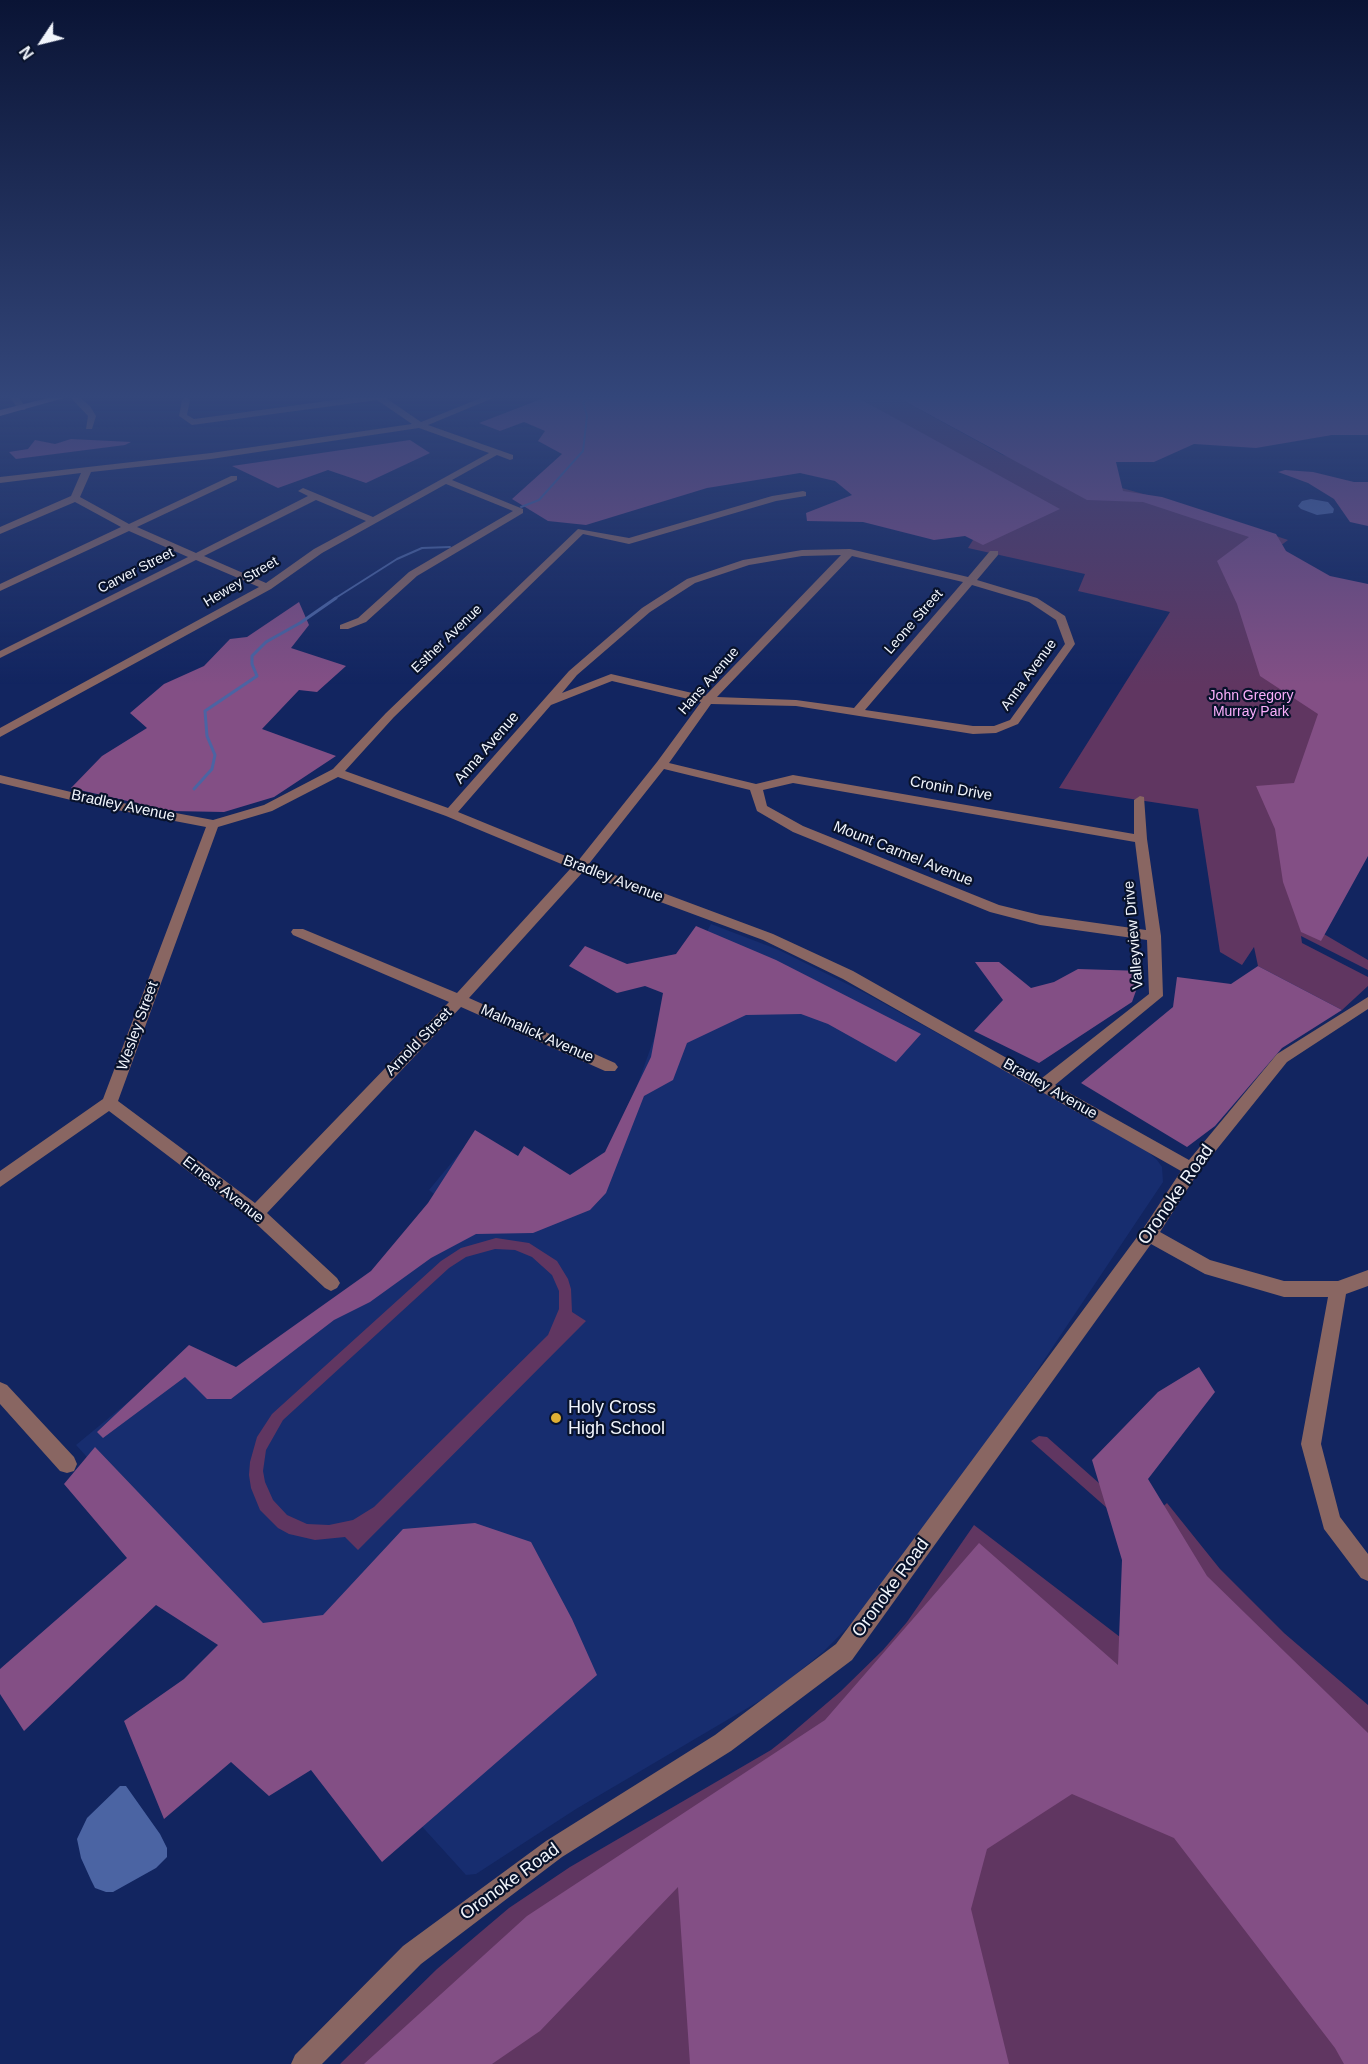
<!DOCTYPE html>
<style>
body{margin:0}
#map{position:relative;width:1368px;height:2064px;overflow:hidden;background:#122560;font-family:Arial,sans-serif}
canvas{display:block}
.north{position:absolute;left:12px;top:12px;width:60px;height:60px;-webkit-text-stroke:4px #08122b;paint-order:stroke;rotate:235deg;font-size:16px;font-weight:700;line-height:24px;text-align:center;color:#f1f5fc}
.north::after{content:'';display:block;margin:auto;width:21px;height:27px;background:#f1f5fc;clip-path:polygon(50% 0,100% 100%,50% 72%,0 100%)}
</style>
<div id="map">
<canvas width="1368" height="2064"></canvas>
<div class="north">N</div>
</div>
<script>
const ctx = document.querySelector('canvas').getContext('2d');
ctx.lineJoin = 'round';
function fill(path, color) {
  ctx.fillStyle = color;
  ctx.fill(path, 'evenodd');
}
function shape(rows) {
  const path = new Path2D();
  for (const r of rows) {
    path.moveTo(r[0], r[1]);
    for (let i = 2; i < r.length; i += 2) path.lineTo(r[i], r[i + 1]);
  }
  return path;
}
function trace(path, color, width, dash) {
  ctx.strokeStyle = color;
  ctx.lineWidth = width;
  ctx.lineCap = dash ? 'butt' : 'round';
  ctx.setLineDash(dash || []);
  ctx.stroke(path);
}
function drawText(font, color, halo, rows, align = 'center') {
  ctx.font = font + ' Arial,sans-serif';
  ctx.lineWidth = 4.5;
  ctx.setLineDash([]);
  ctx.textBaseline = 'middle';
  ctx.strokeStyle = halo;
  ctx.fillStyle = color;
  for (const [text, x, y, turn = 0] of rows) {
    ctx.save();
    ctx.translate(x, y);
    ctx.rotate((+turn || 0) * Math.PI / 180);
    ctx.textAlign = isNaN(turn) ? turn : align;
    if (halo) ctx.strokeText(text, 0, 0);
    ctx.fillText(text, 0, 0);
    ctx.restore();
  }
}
const built = shape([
 [711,924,779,950,867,994,1129,1140,1145,1149,1157,1160,1162,1167,1163,1182,1030,1381,886,1582,854,1621,823,1652,773,1693,576,1809,476,1874,466,1875,76,1445,190,1351,229,1391,365,1288,439,1198,429,1190,472,1138,597,1199,663,1013]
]);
const green = shape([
 [855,396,895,396,1003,455,1183,505,1288,540,1254,566,1368,589,1317,930,1368,960,1368,970,1301,936,1302,943,1368,977,1368,986,1342,1010,1258,966,1254,947,1242,965,1220,952,1198,809,1059,788,1170,612,1078,591,1085,574,968,548,981,527,888,485,923,434],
 [496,1238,529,1243,557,1261,568,1279,571,1289,572,1312,586,1321,358,1550,345,1537,315,1540,289,1534,278,1528,260,1510,251,1488,249,1475,250,1462,257,1437,272,1414,441,1261,461,1248],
 [495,1249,515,1250,532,1257,552,1275,559,1291,559,1309,548,1335,374,1507,353,1520,329,1525,307,1524,287,1515,273,1500,265,1482,263,1471,266,1450,283,1420,449,1268,466,1257],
 [1039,1436,1047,1437,1144,1523,1167,1503,1220,1569,1284,1633,1368,1705,1368,2064,340,2064,437,1969,509,1908,570,1867,771,1750,785,1739,841,1691,883,1650,907,1622,974,1525,1120,1637,1175,1568,1031,1441]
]);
const forest = shape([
 [549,396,855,396,1060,509,983,545,965,536,934,540,863,522,807,521,806,513,852,495,835,481,800,473,707,488,586,525,548,521,512,499,562,454,538,441,545,431,524,422,500,431,479,423],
 [895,396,1368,396,1368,435,1332,435,1256,448,1194,444,1154,462,1116,462,1123,491,1162,497,1276,534,1286,551,1330,576,1368,584,1368,856,1321,941,1301,932,1283,882,1275,829,1256,786,1294,783,1318,714,1260,676,1237,604,1217,561,1249,537,1143,502,1087,500],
 [71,439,131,442,125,445,16,459,9,452,28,449,35,440,55,444],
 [410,440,430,453,366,483,328,470,278,488,232,466],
 [1285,470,1313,472,1354,482,1368,482,1368,526,1350,522,1334,499,1308,483,1278,472],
 [299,602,309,625,291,648,346,666,317,692,299,690,262,729,336,756,274,797,224,812,171,811,71,788,102,756,147,728,130,713,164,684,204,666,230,639,247,637],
 [696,926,776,960,921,1034,896,1062,828,1024,801,1014,746,1015,687,1043,673,1080,644,1096,606,1193,590,1210,533,1233,476,1234,431,1258,370,1302,334,1320,231,1399,207,1399,185,1377,103,1438,97,1432,189,1345,236,1367,371,1271,428,1203,475,1130,518,1156,524,1146,570,1175,605,1152,651,1057,663,993,645,986,617,993,569,966,585,946,627,964,676,954],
 [975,962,999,962,1031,988,1054,982,1078,969,1143,971,1132,1002,1039,1063,974,1031,1003,1000],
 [1258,966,1342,1010,1282,1048,1215,1126,1187,1147,1081,1083,1173,1007,1177,977,1231,984],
 [1199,1367,1215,1392,1148,1479,1207,1576,1368,1733,1368,2064,1344,2064,1335,2048,1174,1838,1072,1794,987,1849,971,1909,1009,2064,690,2064,678,1887,540,2031,492,2064,364,2064,527,1916,825,1720,979,1543,1118,1665,1122,1560,1092,1460,1158,1392],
 [95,1447,263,1623,323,1615,403,1529,475,1523,531,1542,572,1619,597,1675,382,1862,311,1770,269,1796,231,1762,164,1819,124,1721,184,1679,218,1645,156,1605,24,1731,0,1694,0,1669,127,1558,64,1484]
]);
const water = shape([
 [1311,499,1328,502,1334,509,1333,513,1317,515,1301,509,1298,506,1302,501],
 [120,1786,126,1786,160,1834,167,1848,167,1857,156,1868,113,1892,106,1892,95,1888,91,1880,81,1858,77,1839,87,1818]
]);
const streamFar1 = shape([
 [521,507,539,500,583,451,587,416,583,402,597,396],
 [334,599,397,559,422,548,450,547]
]);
const stream = shape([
 [194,789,212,769,215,755,207,736,205,711,257,676,252,664,252,656,266,642,300,623,336,598]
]);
const minor = shape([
 [9,396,18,396,26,408,25,410,19,410,9,396],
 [69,396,78,396,90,406,96,416,92,429,86,429,88,416,69,396],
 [364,396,383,396,421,422,486,396,498,396,428,425,513,455,513,459,510,460,497,455,452,480,523,509,523,513,417,576,366,622,348,629,340,629,340,625,358,618,409,572,513,511,446,484,322,553,271,589,0,737,0,728,259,587,196,560,0,658,0,651,188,557,129,531,0,591,0,584,121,527,75,502,0,534,0,527,71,496,81,473,0,483,0,477,211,453,412,424,377,400,192,425,179,416,182,400,186,397,190,400,187,415,194,419,364,396],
 [419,428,489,453,373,517,303,488,298,491,308,496,196,553,137,527,237,480,237,476,231,476,129,524,80,497,91,472,211,459,419,428],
 [316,500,366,521,314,549,266,583,204,556,316,500],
 [803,491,806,492,806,496,776,501,629,544,583,534,394,717,345,771,448,808,569,671,642,608,687,579,743,560,802,550,850,549,968,577,990,551,998,551,998,555,977,580,1037,598,1065,616,1075,644,1018,724,996,733,973,734,796,706,711,704,669,763,756,784,793,775,1134,834,1134,800,1140,796,1144,797,1147,839,1161,936,1163,996,1055,1085,1189,1160,1277,1054,1368,997,1368,1009,1287,1062,1197,1174,1160,1232,1210,1260,1284,1281,1338,1281,1368,1270,1368,1286,1346,1294,1321,1444,1340,1517,1368,1554,1368,1581,1361,1578,1324,1529,1301,1444,1328,1297,1284,1297,1205,1274,1151,1244,852,1660,731,1751,562,1857,421,1964,322,2064,291,2064,295,2055,403,1946,546,1841,715,1735,836,1644,1143,1229,1181,1171,843,979,763,940,582,873,469,998,615,1063,618,1067,615,1071,605,1071,461,1007,267,1213,337,1278,340,1283,337,1288,331,1291,325,1288,250,1218,109,1111,0,1187,0,1171,103,1099,206,827,96,806,0,783,0,775,96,798,213,820,264,805,333,769,386,713,578,529,629,538,772,496,803,491],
 [841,555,705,696,611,674,562,693,577,675,650,612,695,583,749,565,802,556,841,555],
 [852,556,963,582,854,708,796,700,717,697,852,556],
 [972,585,1029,602,1056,620,1065,644,1010,720,994,726,973,726,865,710,972,585],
 [612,681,701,702,657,762,578,861,458,812,551,705,612,681],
 [664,769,750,790,757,811,793,832,990,912,1040,925,1147,940,1149,994,1042,1078,853,971,773,934,588,865,664,769],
 [338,777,446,816,571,868,457,993,303,929,293,929,291,932,293,935,449,1002,255,1203,118,1101,218,827,272,811,338,777],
 [793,783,1135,842,1146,930,1040,915,999,905,803,826,767,806,763,790,793,783],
 [0,1382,7,1385,74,1457,77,1464,74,1471,67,1473,60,1471,0,1404,0,1382]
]);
const major = shape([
 [56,396,71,396,0,416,0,410,56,396]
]);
const markers = [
 [556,1418,6,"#e0b034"]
];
const farStreetnames = [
 ["Carver Street",136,571,-27],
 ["Hewey Street",241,582,-31],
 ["Leone Street",914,622,-49],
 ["Esther Avenue",447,639,-44],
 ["Anna Avenue",1029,675,-54],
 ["Hans Avenue",709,681,-49]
];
const farParknames = [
 ["John Gregory",1251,696],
 ["Murray Park",1251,712]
];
const streetNames = [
 ["Anna Avenue",487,748,-49],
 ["Cronin Drive",951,789,10],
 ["Bradley Avenue",123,806,12],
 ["Mount Carmel Avenue",903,854,22],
 ["Bradley Avenue",613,879,21],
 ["Valleyview Drive",1134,935,-95],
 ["Wesley Street",138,1026,-70],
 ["Malmalick Avenue",537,1034,24],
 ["Arnold Street",419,1042,-46],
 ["Bradley Avenue",1050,1089,30],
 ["Ernest Avenue",223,1190,38]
];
const nearStreetnames = [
 ["Oronoke Road",1176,1195,-55],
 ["Oronoke Road",891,1588,-54],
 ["Oronoke Road",510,1882,-36]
];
const nearPoinames = [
 ["Holy Cross",568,1408],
 ["High School",568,1429]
];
fill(built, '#172d6f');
fill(green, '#603661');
fill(forest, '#834f85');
fill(water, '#4b64a3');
trace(streamFar1, '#4b64a3', 2);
trace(stream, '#4b64a3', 3);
fill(minor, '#896662');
fill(major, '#e89f97');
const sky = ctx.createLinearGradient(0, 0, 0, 685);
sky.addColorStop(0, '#0a1435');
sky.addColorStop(0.58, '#33467a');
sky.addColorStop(1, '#33467a00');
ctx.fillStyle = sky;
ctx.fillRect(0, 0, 1368, 685);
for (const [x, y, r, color] of markers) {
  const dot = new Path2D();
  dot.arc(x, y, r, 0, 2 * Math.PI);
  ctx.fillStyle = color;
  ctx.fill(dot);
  trace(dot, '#08122b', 2);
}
drawText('14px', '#f1f5fc', '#08122b', farStreetnames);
drawText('14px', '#fbaffc', '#08122b', farParknames);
drawText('15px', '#f1f5fc', '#08122b', streetNames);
drawText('18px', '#f1f5fc', '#08122b', nearStreetnames);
drawText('18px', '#f1f5fc', '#08122b', nearPoinames, 'left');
</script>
